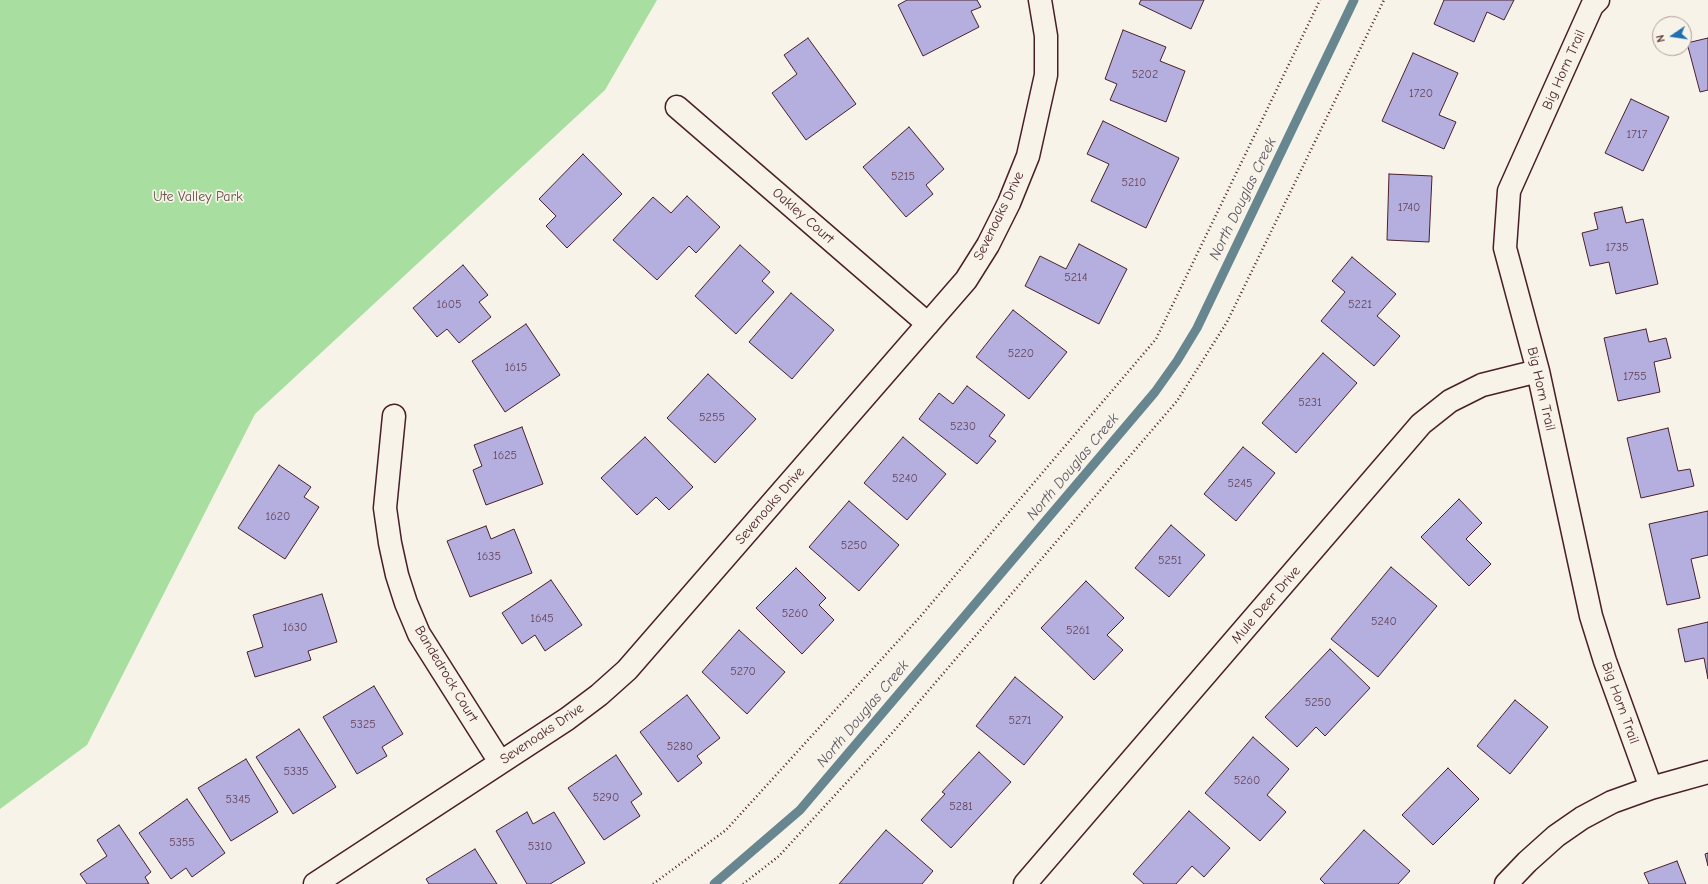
<!DOCTYPE html>
<style>
body{margin:0}
#map{position:relative;width:1708px;height:884px;overflow:hidden;background:#f7f3e8;font-family:"Comic Neue",sans-serif}
canvas{display:block}
.north{position:absolute;left:1652px;top:16px;width:40px;height:40px;box-sizing:border-box;background:#f7f3e8;border:1px solid #b29e9c;border-radius:50%;rotate:257deg;font-size:11px;font-weight:700;line-height:16px;text-align:center;color:#4a1f2b}
.north::after{content:'';display:block;margin:auto;width:14px;height:18px;background:#1f6fb2;clip-path:polygon(50% 0,100% 100%,50% 72%,0 100%)}
</style>
<div id="map">
<canvas width="1708" height="884"></canvas>
<div class="north">N</div>
</div>
<script>
const ctx = document.querySelector('canvas').getContext('2d');
ctx.lineJoin = 'round';
function fill(path, color) {
  ctx.fillStyle = color;
  ctx.fill(path, 'evenodd');
}
function shape(rows) {
  const path = new Path2D();
  for (const r of rows) {
    path.moveTo(r[0], r[1]);
    for (let i = 2; i < r.length; i += 2) path.lineTo(r[i], r[i + 1]);
  }
  return path;
}
function trace(path, color, width, dash) {
  ctx.strokeStyle = color;
  ctx.lineWidth = width;
  ctx.lineCap = dash ? 'butt' : 'round';
  ctx.setLineDash(dash || []);
  ctx.stroke(path);
}
function drawText(font, color, halo, rows, align = 'center') {
  ctx.font = font + ' "Comic Neue",sans-serif';
  ctx.lineWidth = 3.5;
  ctx.setLineDash([]);
  ctx.textBaseline = 'middle';
  ctx.strokeStyle = halo;
  ctx.fillStyle = color;
  for (const [text, x, y, turn = 0] of rows) {
    ctx.save();
    ctx.translate(x, y);
    ctx.rotate((+turn || 0) * Math.PI / 180);
    ctx.textAlign = isNaN(turn) ? turn : align;
    if (halo) ctx.strokeText(text, 0, 0);
    ctx.fillText(text, 0, 0);
    ctx.restore();
  }
}
const green = shape([
 [0,0,657,0,605,90,255,414,87,745,0,809]
]);
const stream = shape([
 [714,884,800,810,1155,392,1177,361,1197,328,1354,0]
]);
const building = shape([
 [907,0,977,0,981,7,971,11,979,27,923,56,898,5,907,0],
 [1141,0,1204,0,1191,29,1139,4,1141,0],
 [1444,0,1514,0,1504,20,1487,12,1474,42,1434,24,1444,0],
 [1123,30,1166,47,1160,61,1185,71,1166,122,1110,100,1117,84,1105,79,1123,30],
 [808,38,856,104,806,140,772,93,797,74,784,55,808,38],
 [1708,38,1708,90,1700,92,1687,43,1708,38],
 [1413,53,1458,73,1439,115,1456,122,1444,149,1382,121,1413,53],
 [1631,99,1669,117,1643,171,1605,153,1631,99],
 [1103,121,1179,158,1146,228,1091,201,1109,164,1087,154,1103,121],
 [909,127,944,169,926,185,933,194,906,217,863,167,909,127],
 [583,154,622,194,567,248,546,226,556,216,539,199,583,154],
 [1389,174,1432,176,1429,242,1387,240,1389,174],
 [687,196,720,227,696,253,689,246,657,280,613,240,653,197,671,213,687,196],
 [1622,207,1626,223,1643,219,1658,284,1616,294,1609,262,1590,266,1582,233,1598,229,1594,213,1622,207],
 [1079,244,1127,269,1099,324,1025,286,1040,256,1066,269,1079,244],
 [740,245,770,272,762,281,774,292,736,334,695,296,740,245],
 [1352,257,1396,294,1377,316,1400,336,1374,366,1321,321,1345,292,1332,281,1352,257],
 [463,265,488,295,479,302,491,317,459,343,447,329,437,337,413,308,463,265],
 [791,293,834,330,792,379,749,342,791,293],
 [1013,310,1067,352,1029,399,976,357,1013,310],
 [526,324,560,375,505,412,472,361,526,324],
 [1646,329,1649,342,1666,338,1671,358,1654,362,1660,392,1618,401,1604,338,1646,329],
 [1323,353,1357,383,1296,453,1262,423,1323,353],
 [708,374,756,419,715,463,667,418,708,374],
 [967,386,1005,415,989,436,996,441,977,464,919,419,939,393,953,404,967,386],
 [522,427,543,484,486,505,473,470,482,466,474,445,522,427],
 [1668,428,1678,471,1690,469,1694,486,1641,498,1627,438,1668,428],
 [645,437,693,487,669,510,656,497,637,515,601,478,645,437],
 [903,437,946,474,907,520,864,483,903,437],
 [1243,447,1275,473,1236,521,1204,494,1243,447],
 [279,465,311,487,304,497,319,507,285,559,238,528,279,465],
 [1459,499,1482,523,1466,539,1491,564,1469,586,1421,537,1459,499],
 [849,501,899,545,859,591,809,547,849,501],
 [1708,511,1708,555,1691,559,1700,598,1667,605,1649,524,1708,511],
 [1171,525,1205,555,1169,597,1135,568,1171,525],
 [486,526,491,539,514,529,532,573,470,597,447,541,486,526],
 [1391,567,1437,606,1378,677,1331,639,1391,567],
 [796,568,826,598,819,605,834,620,802,654,756,608,796,568],
 [551,580,582,625,545,651,535,635,522,644,502,613,551,580],
 [1086,581,1124,618,1107,635,1123,650,1094,680,1041,628,1086,581],
 [322,594,337,642,308,651,311,660,255,677,247,652,263,647,253,615,322,594],
 [1708,622,1708,679,1704,658,1685,662,1678,629,1708,622],
 [739,630,785,672,747,714,702,672,739,630],
 [1330,649,1370,688,1325,736,1316,727,1297,747,1265,717,1330,649],
 [1015,677,1063,717,1024,765,976,726,1015,677],
 [374,686,403,734,382,747,387,756,357,774,323,717,374,686],
 [687,695,720,738,697,756,702,763,678,782,640,732,687,695],
 [1515,700,1548,727,1510,774,1477,746,1515,700],
 [299,729,336,787,293,814,256,757,299,729],
 [1253,737,1289,769,1267,795,1286,812,1260,841,1205,793,1253,737],
 [979,752,1011,782,951,848,921,820,945,794,942,792,979,752],
 [616,755,642,794,631,802,640,816,604,840,568,788,616,755],
 [246,759,278,812,231,841,198,788,246,759],
 [1448,768,1479,799,1433,845,1402,815,1448,768],
 [187,799,225,853,192,877,186,868,171,879,139,833,187,799],
 [1189,811,1230,848,1204,877,1192,866,1176,884,1144,884,1133,874,1189,811],
 [527,812,533,824,554,812,585,863,550,884,527,884,496,831,527,812],
 [119,825,151,872,145,877,149,884,87,884,80,874,107,856,97,840,119,825],
 [886,830,933,871,922,884,839,884,886,830],
 [1364,830,1410,871,1398,884,1325,884,1320,879,1364,830],
 [475,849,497,884,429,884,426,879,475,849],
 [1708,853,1708,866,1705,854,1708,853],
 [1677,861,1686,884,1649,884,1644,873,1677,861]
]);
const path = shape([
 [653,884,726,830,919,618,1156,339,1320,0],
 [743,884,779,856,893,732,1177,401,1227,322,1384,0]
]);
const minor = shape([
 [1598,0,1592,6,1509,191,1505,248,1538,371,1591,616,1605,661,1651,788],
 [677,107,928,324],
 [394,416,385,508,390,543,397,575,406,603,419,634,500,762],
 [315,884,567,719,599,695,627,670,966,280,988,245,1009,203,1028,156,1046,75,1046,36,1040,0],
 [1025,884,1421,424,1450,401,1482,385,1538,371],
 [1506,884,1527,862,1556,836,1582,818,1612,802,1651,788,1708,772]
]);
const numberNames = [
 ["5202",1145,75],
 ["1720",1421,94],
 ["1717",1637,135],
 ["5215",903,177],
 ["5210",1134,183],
 ["1740",1409,208],
 ["1735",1617,248],
 ["5214",1076,278],
 ["1605",449,305],
 ["5221",1360,305],
 ["5220",1021,354],
 ["1615",516,368],
 ["1755",1635,377],
 ["5231",1310,403],
 ["5255",712,418],
 ["5230",963,427],
 ["1625",505,456],
 ["5240",905,479],
 ["5245",1240,484],
 ["1620",278,517],
 ["5250",854,546],
 ["1635",489,557],
 ["5251",1170,561],
 ["5260",795,614],
 ["1645",542,619],
 ["5240",1384,622],
 ["1630",295,628],
 ["5261",1078,631],
 ["5270",743,672],
 ["5250",1318,703],
 ["5271",1020,721],
 ["5325",363,725],
 ["5280",680,747],
 ["5335",296,772],
 ["5260",1247,781],
 ["5290",606,798],
 ["5345",238,800],
 ["5281",961,807],
 ["5355",182,843],
 ["5310",540,847]
];
const streetNames = [
 ["Big Horn Trail",1564,70,-66],
 ["Oakley Court",803,216,41],
 ["Sevenoaks Drive",999,216,-64],
 ["Big Horn Trail",1541,389,77],
 ["Sevenoaks Drive",770,506,-49],
 ["Mule Deer Drive",1266,605,-49],
 ["Bandedrock Court",446,674,59],
 ["Big Horn Trail",1620,703,70],
 ["Sevenoaks Drive",542,734,-34]
];
const parkNames = [
 ["Ute Valley Park",198,197]
];
const waterNames = [
 ["North Douglas Creek",1243,199,-64],
 ["North Douglas Creek",1073,467,-50],
 ["North Douglas Creek",863,714,-50]
];
fill(green, '#a9dea1');
trace(stream, '#678690', 9);
fill(building, '#b5afe0');
trace(building, '#4a1f2b', 1);
trace(minor, '#4a1f2b', 25);
trace(path, '#4a1f2b', 2.5, [1, 3]);
trace(minor, '#f7f3e8', 22);
drawText('12px', '#654358', null, numberNames);
drawText('14px', '#4a1f2b', '#f7f3e8', streetNames);
drawText('14px', '#624f48', '#f7f3e8', parkNames);
drawText('italic 15px', '#58525e', '#f7f3e8', waterNames);
</script>
